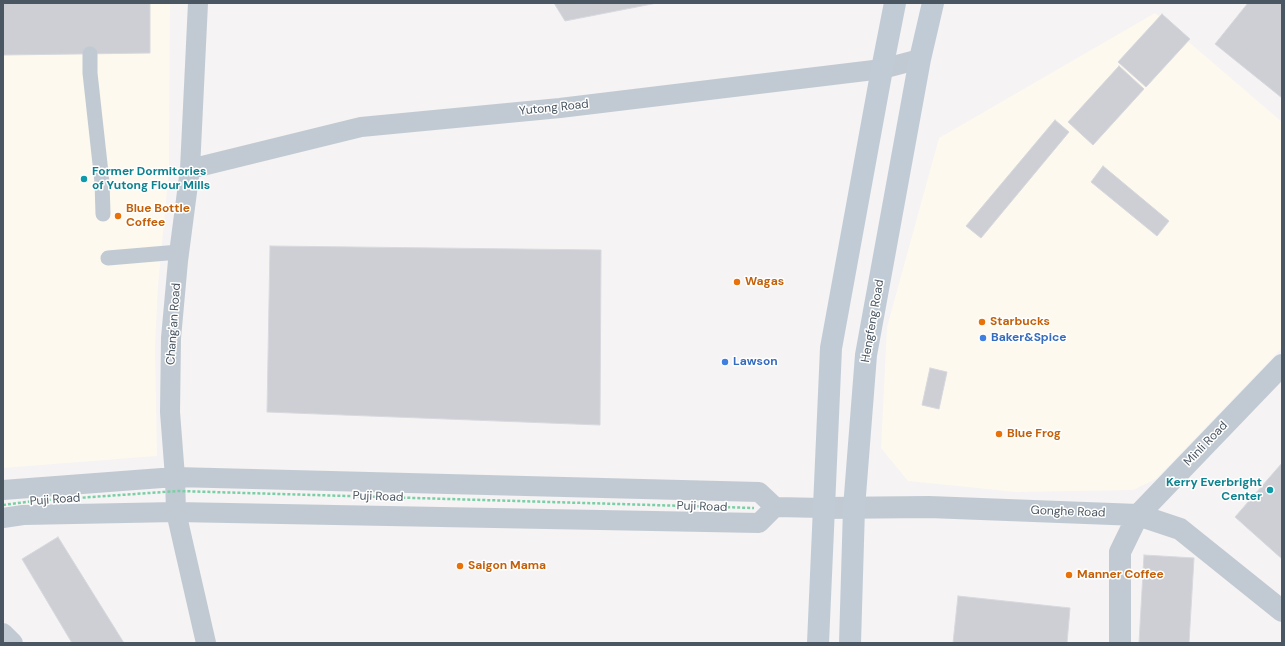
<!DOCTYPE html>
<style>
body{margin:0}
#map{position:relative;width:1285px;height:646px;overflow:hidden;background:#f5f3f3;font-family:"DM Sans",sans-serif}
canvas{display:block}
.frame{position:absolute;inset:0;border:4px solid #4a5661;pointer-events:none}
</style>
<div id="map">
<canvas width="1285" height="646"></canvas>
<div class="frame"></div>
</div>
<script>
const ctx = document.querySelector('canvas').getContext('2d');
ctx.lineJoin = 'round';
function fill(path, color) {
  ctx.fillStyle = color;
  ctx.fill(path, 'evenodd');
}
function shape(rows) {
  const path = new Path2D();
  for (const r of rows) {
    path.moveTo(r[0], r[1]);
    for (let i = 2; i < r.length; i += 2) path.lineTo(r[i], r[i + 1]);
  }
  return path;
}
function trace(path, color, width, dash) {
  ctx.strokeStyle = color;
  ctx.lineWidth = width;
  ctx.lineCap = dash ? 'butt' : 'round';
  ctx.setLineDash(dash || []);
  ctx.stroke(path);
}
function drawText(font, color, halo, rows, align = 'center') {
  ctx.font = font + ' "DM Sans",sans-serif';
  ctx.lineWidth = 3;
  ctx.setLineDash([]);
  ctx.textBaseline = 'middle';
  ctx.strokeStyle = halo;
  ctx.fillStyle = color;
  for (const [text, x, y, turn = 0] of rows) {
    ctx.save();
    ctx.translate(x, y);
    ctx.rotate((+turn || 0) * Math.PI / 180);
    ctx.textAlign = isNaN(turn) ? turn : align;
    if (halo) ctx.strokeText(text, 0, 0);
    ctx.fillText(text, 0, 0);
    ctx.restore();
  }
}
const commercial = shape([
 [3,3,170,3,169,170,158,286,155,347,157,456,3,468],
 [1155,13,1282,122,1282,348,1156,479,1133,490,1016,492,908,481,881,448,887,327,939,138]
]);
const building = shape([
 [3,3,150,3,150,53,3,55,3,3],
 [554,3,657,3,565,21,554,3],
 [1248,3,1282,3,1282,98,1215,44,1248,3],
 [1162,14,1190,39,1146,87,1118,62,1162,14],
 [1119,66,1144,89,1093,145,1068,122,1119,66],
 [1055,120,1069,132,981,238,966,226,1055,120],
 [1103,166,1169,221,1157,236,1091,182,1103,166],
 [270,246,601,250,600,425,267,412,270,246],
 [930,368,947,372,939,409,922,405,930,368],
 [1282,463,1282,559,1235,517,1282,463],
 [58,537,124,643,72,643,22,559,58,537],
 [1144,555,1194,558,1189,643,1139,643,1144,555],
 [958,596,1070,608,1067,643,953,643,958,596]
]);
const pedestrian = shape([
 [90,54,90,73,102,182,103,214],
 [108,258,179,252]
]);
const minor = shape([
 [198,3,190,169,178,261,171,338,170,412,175,477,176,512,206,643],
 [190,169,361,127,560,108,882,69,920,59],
 [3,490,175,477,759,492,775,507],
 [775,507,824,508],
 [3,518,23,515,176,512,759,523,775,507],
 [3,633,13,643]
]);
const tertiary = shape([
 [824,508,929,507,1138,515,1180,529,1282,611],
 [1120,643,1120,552,1138,515,1282,365]
]);
const secondary = shape([
 [818,643,831,348,882,69,895,3],
 [850,643,854,508,866,355,920,59,933,3]
]);
const pathBridge = shape([
 [3,505,34,501,178,491,754,508]
]);
const markers = [
 [84,179,4,"#0f9aa8"],
 [118,216,4,"#e8710a"],
 [737,282,4,"#e8710a"],
 [982,322,4,"#e8710a"],
 [983,338,4,"#3f7fe0"],
 [725,362,4,"#3f7fe0"],
 [999,434,4,"#e8710a"],
 [1270,490,4,"#0f9aa8"],
 [460,566,4,"#e8710a"],
 [1069,575,4,"#e8710a"]
];
const streetNames = [
 ["Yutong Road",554,108,-6],
 ["Hengfeng Road",873,321,-80],
 ["Chang'an Road",174,324,-86],
 ["Minli Road",1206,444,-46],
 ["Puji Road",378,497,2],
 ["Puji Road",55,500,-4],
 ["Puji Road",702,507,2],
 ["Gonghe Road",1068,512,2]
];
const cultureNames = [
 ["Former Dormitories",92,172],
 ["of Yutong Flour Mills",92,186],
 ["Kerry Everbright",1262,483,"right"],
 ["Center",1262,497,"right"]
];
const foodNames = [
 ["Blue Bottle",126,209],
 ["Coffee",126,223],
 ["Wagas",745,282],
 ["Starbucks",990,322],
 ["Blue Frog",1007,434],
 ["Saigon Mama",468,566],
 ["Manner Coffee",1077,575]
];
const shopNames = [
 ["Baker&Spice",991,338],
 ["Lawson",733,362]
];
fill(commercial, '#fdf9ef');
fill(building, '#cdcfd5');
trace(building, '#d7d9de', 1);
trace(pedestrian, '#c1cad2', 15);
trace(minor, '#c1cad2', 20);
trace(tertiary, '#c1cad2', 22);
trace(secondary, '#c1cbd6', 22);
trace(pathBridge, '#7ad0a6', 2.5, [3, 2]);
for (const [x, y, r, color] of markers) {
  const dot = new Path2D();
  dot.arc(x, y, r, 0, 2 * Math.PI);
  ctx.fillStyle = color;
  ctx.fill(dot);
  trace(dot, '#fff', 1.5);
}
drawText('12px', '#4a5661', '#fff', streetNames);
drawText('bold 12px', '#0d838f', '#fff', cultureNames, 'left');
drawText('bold 12px', '#c56008', '#fff', foodNames, 'left');
drawText('bold 12px', '#366cbe', '#fff', shopNames, 'left');
</script>
